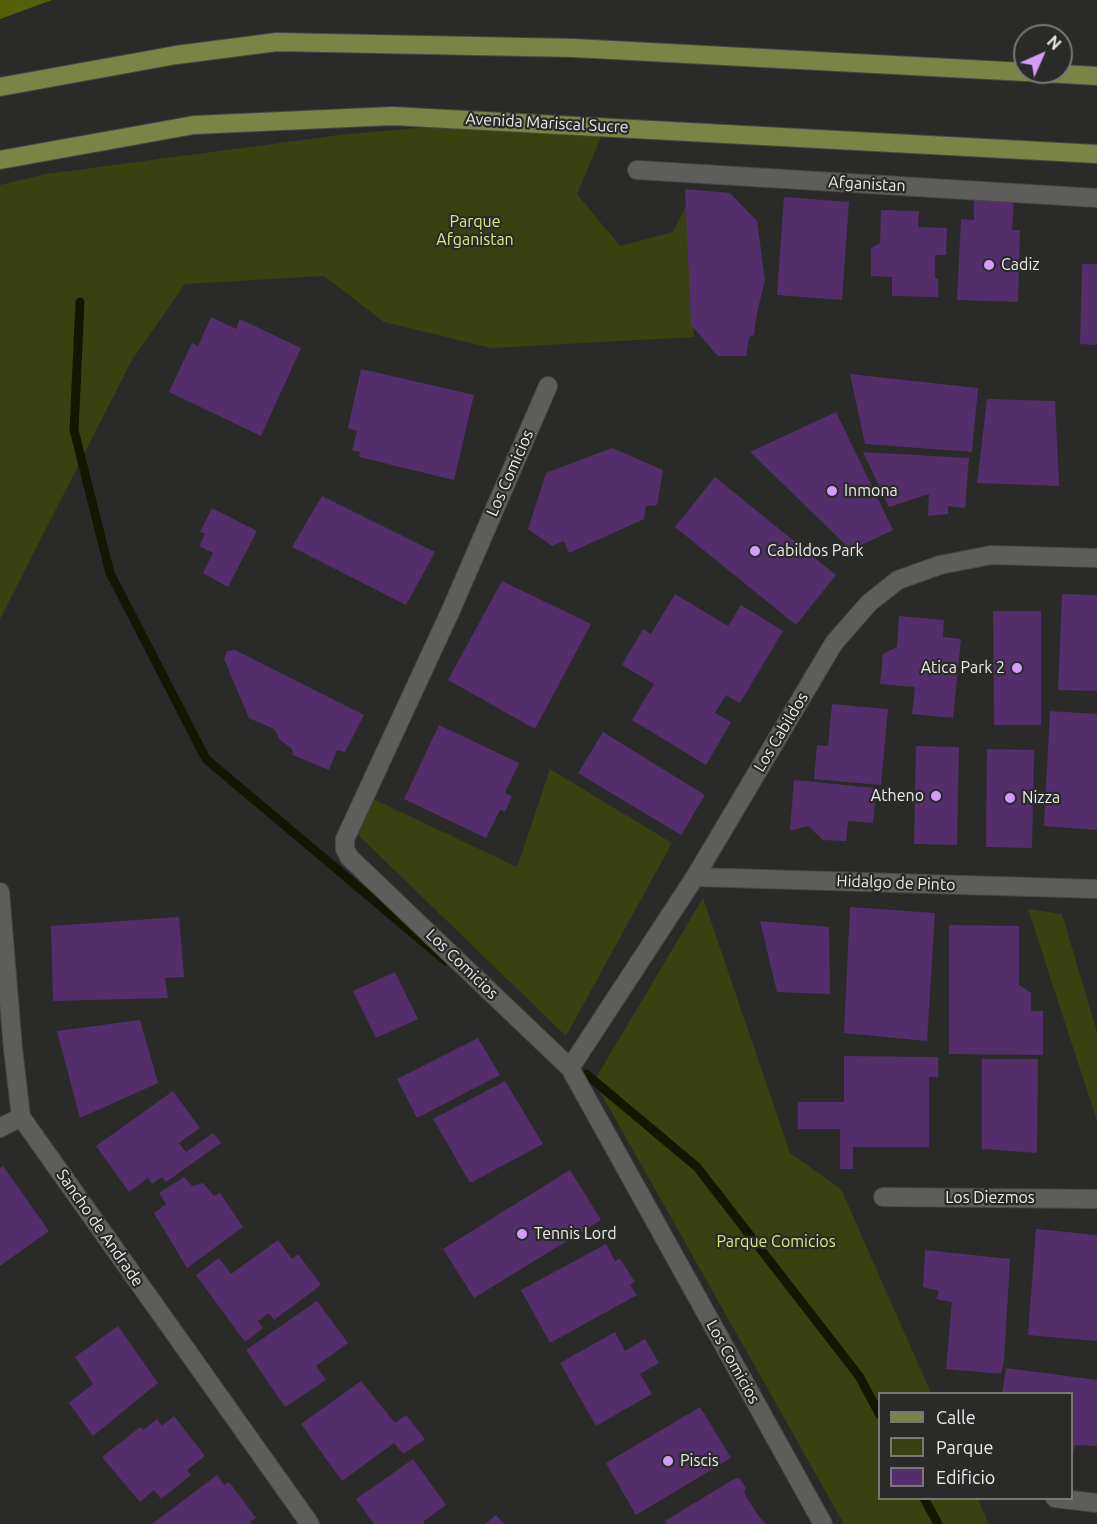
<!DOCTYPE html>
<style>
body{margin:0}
#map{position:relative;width:1097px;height:1524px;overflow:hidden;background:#2a2b29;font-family:Ubuntu,sans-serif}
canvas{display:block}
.legend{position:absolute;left:878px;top:1392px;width:195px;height:108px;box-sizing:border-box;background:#2a2b29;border:2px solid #777876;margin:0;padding:8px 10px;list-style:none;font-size:18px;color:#eaebe9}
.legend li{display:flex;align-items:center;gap:12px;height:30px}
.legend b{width:30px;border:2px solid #777876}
.north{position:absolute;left:1013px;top:24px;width:60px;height:60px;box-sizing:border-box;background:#2a2b29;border:2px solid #777876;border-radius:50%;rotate:45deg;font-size:16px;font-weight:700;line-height:24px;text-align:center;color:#eaebe9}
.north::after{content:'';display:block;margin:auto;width:21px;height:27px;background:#d49cfb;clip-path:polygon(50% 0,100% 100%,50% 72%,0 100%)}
</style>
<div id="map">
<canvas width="1097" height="1524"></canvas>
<ul class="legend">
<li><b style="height:8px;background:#7a8444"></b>Calle</li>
<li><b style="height:16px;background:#394111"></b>Parque</li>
<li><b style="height:16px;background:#532e6a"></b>Edificio</li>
</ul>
<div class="north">N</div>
</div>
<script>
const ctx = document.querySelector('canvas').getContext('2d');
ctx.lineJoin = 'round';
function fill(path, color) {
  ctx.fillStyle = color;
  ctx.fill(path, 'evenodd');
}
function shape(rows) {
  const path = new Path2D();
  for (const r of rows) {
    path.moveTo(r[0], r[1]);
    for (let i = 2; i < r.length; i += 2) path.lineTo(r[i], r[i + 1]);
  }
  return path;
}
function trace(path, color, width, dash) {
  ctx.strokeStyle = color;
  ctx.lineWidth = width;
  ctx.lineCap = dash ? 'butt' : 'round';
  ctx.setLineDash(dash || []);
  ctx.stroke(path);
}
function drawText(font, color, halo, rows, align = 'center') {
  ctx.font = font + ' Ubuntu,sans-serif';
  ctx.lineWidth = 4.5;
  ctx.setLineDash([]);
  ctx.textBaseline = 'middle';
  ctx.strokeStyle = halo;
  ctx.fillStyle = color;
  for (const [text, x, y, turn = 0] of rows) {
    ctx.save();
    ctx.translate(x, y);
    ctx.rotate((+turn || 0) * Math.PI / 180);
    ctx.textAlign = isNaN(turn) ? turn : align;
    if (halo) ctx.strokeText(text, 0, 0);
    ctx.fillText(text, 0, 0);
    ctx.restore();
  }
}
const green = shape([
 [503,120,604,130,577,194,620,246,673,232,686,206,694,337,491,348,384,322,324,276,185,284,132,360,0,619,0,185,46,174,340,135],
 [550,769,672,843,566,1036,353,830,371,798,517,867],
 [703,898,790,1153,841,1189,931,1393,880,1394,880,1498,978,1499,989,1524,844,1524,594,1081],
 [1028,909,1062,914,1097,1032,1097,1121]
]);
const forest = shape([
 [0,0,52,0,0,19]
]);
const stream = shape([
 [80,302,74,430,110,573,206,759,446,961],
 [586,1074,697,1167,859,1376,880,1415],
 [924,1498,938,1524]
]);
const building = shape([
 [685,189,730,193,757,221,765,280,757,313,754,335,749,337,746,356,718,356,691,325],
 [784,197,849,202,842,300,777,295],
 [974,197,1014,199,1012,230,1020,230,1018,302,957,300,961,219,974,220],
 [881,210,919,211,918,227,947,228,946,255,935,255,935,278,938,279,938,297,892,296,892,277,871,276,871,248,880,243],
 [1082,264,1097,264,1097,345,1080,344],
 [211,317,236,329,240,319,301,348,261,436,169,392,192,343,198,346],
 [361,369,474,395,454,480,359,457,360,452,352,450,357,431,348,428],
 [850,374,978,388,972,452,865,444],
 [987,399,1055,401,1059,486,977,483],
 [836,412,893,530,851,550,750,452],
 [612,448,663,470,657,505,646,506,644,519,569,553,564,541,552,546,528,529,546,473],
 [863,452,969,458,965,508,948,506,948,514,928,516,929,494,889,507],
 [715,477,836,575,796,625,675,527],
 [322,496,435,552,406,605,292,547],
 [212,508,257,531,228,587,203,573,213,553,199,546,205,534,200,532],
 [502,581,591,624,535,729,448,680],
 [675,594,728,626,741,605,783,631,740,703,726,695,715,713,731,722,706,765,632,720,654,684,622,665,643,629,651,634],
 [1062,594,1097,595,1097,691,1058,690],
 [993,611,1041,611,1041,725,994,725],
 [899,616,944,620,943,637,961,639,953,718,912,714,915,687,880,684,883,654,897,647],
 [235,650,364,715,345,752,337,750,329,770,293,755,292,749,280,740,274,729,249,718,224,659,227,651],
 [832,704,888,709,881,785,814,779,817,745,828,746],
 [1050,711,1097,714,1097,830,1044,826],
 [439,725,519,763,505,793,512,796,505,812,500,810,486,838,404,799],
 [603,732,705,795,681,835,578,773],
 [916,746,959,747,957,845,914,844],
 [987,749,1034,750,1032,848,986,847],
 [794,780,876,788,873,823,848,821,846,841,823,840,808,826,790,831],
 [850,907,935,913,927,1041,844,1033],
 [179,917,184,977,165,978,168,998,53,1001,51,926],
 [760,921,829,927,830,994,777,992],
 [949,925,1019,926,1019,985,1031,993,1031,1011,1043,1011,1043,1055,949,1054],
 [395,972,418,1019,376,1038,353,991],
 [140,1020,158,1083,80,1118,57,1031],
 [478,1038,500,1075,417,1118,397,1079],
 [844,1056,938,1057,938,1077,929,1077,929,1147,853,1147,853,1169,840,1169,840,1129,798,1129,798,1102,844,1102],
 [982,1059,1038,1059,1037,1153,982,1149],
 [505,1081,543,1144,470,1183,433,1119],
 [173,1091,200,1128,179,1143,186,1152,213,1133,221,1143,166,1182,162,1177,152,1184,148,1178,129,1192,96,1146],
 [3,1166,49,1231,0,1266,0,1168],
 [570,1170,601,1220,474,1298,443,1249],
 [184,1177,192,1186,203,1183,214,1196,220,1193,243,1227,187,1268,154,1213,166,1204,159,1193],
 [1036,1229,1097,1235,1097,1341,1028,1335],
 [278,1240,292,1259,298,1254,321,1285,274,1320,269,1313,258,1321,263,1328,245,1342,196,1275,219,1258,231,1274],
 [606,1244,615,1261,620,1259,635,1282,630,1285,637,1295,550,1343,521,1290],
 [925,1250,1010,1259,1004,1361,1001,1374,946,1369,952,1302,936,1299,939,1291,923,1287],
 [317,1301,348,1343,316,1366,326,1380,285,1407,246,1350],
 [118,1326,158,1383,93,1436,69,1403,93,1384,75,1357],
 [615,1332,625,1351,645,1339,659,1363,640,1374,652,1394,596,1426,560,1363],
 [1006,1368,1097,1380,1097,1446,1075,1445,1072,1457,1072,1394,1002,1394],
 [361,1381,395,1423,406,1415,425,1439,403,1454,394,1443,342,1481,301,1424],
 [700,1407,731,1458,636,1515,606,1463],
 [174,1416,205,1456,187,1470,191,1475,161,1499,154,1490,140,1502,102,1457,140,1427,143,1430,157,1419,162,1426],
 [413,1459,446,1505,423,1522,424,1524,374,1524,356,1499],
 [217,1475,224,1485,229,1482,256,1518,250,1522,251,1524,152,1524],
 [739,1478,746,1488,744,1493,757,1514,766,1524,667,1524,665,1521,734,1479],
 [496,1515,504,1524,485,1524]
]);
const minor = shape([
 [637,170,1097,198],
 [548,386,451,610,345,839,345,849,349,857,570,1068,823,1524],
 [695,877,1097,889],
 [0,892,13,1049,21,1117,310,1524],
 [570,1068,695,877,834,643,869,603,898,580,940,565,991,555,1097,558],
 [0,1128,21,1117],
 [883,1197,1097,1199],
 [1055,1498,1097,1503]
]);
const major = shape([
 [1028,72,1097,76],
 [0,87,176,55,277,42,574,48,1025,72],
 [0,160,194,125,392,116,1097,154]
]);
const markers = [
 [989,265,6,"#d49cfb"],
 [832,491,6,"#d49cfb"],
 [755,551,6,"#d49cfb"],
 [1017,668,6,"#d49cfb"],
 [936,796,6,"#d49cfb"],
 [1010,798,6,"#d49cfb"],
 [522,1234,6,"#d49cfb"],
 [668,1461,6,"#d49cfb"]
];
const streetNames = [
 ["Avenida Mariscal Sucre",547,123,3],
 ["Afganistan",867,184,3],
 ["Los Comicios",510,473,-66],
 ["Los Cabildos",781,732,-59],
 ["Hidalgo de Pinto",896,883,2],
 ["Los Comicios",462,964,44],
 ["Los Diezmos",990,1198],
 ["Sancho de Andrade",100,1228,55],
 ["Los Comicios",733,1362,61]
];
const parkNames = [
 ["Parque",475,222],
 ["Afganistan",475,240],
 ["Parque Comicios",776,1242]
];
const poiNames = [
 ["Cadiz",1001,265],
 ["Inmona",844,491],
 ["Cabildos Park",767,551],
 ["Atica Park 2",1005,668,"right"],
 ["Atheno",924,796,"right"],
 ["Nizza",1022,798],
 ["Tennis Lord",534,1234],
 ["Piscis",680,1461]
];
fill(green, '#394111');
fill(forest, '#556108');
trace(stream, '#131701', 9);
fill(building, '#532e6a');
trace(minor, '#474845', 20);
trace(major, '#474845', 20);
trace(minor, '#5d5e5b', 18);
trace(major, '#7a8444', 18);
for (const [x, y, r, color] of markers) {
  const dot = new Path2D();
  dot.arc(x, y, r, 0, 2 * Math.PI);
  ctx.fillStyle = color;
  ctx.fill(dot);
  trace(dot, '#2a2b29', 2);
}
drawText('16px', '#eaebe9', '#2a2b29', streetNames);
drawText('16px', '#d7ec7f', '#2a2b29', parkNames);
drawText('16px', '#eaebe9', '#2a2b29', poiNames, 'left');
</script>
